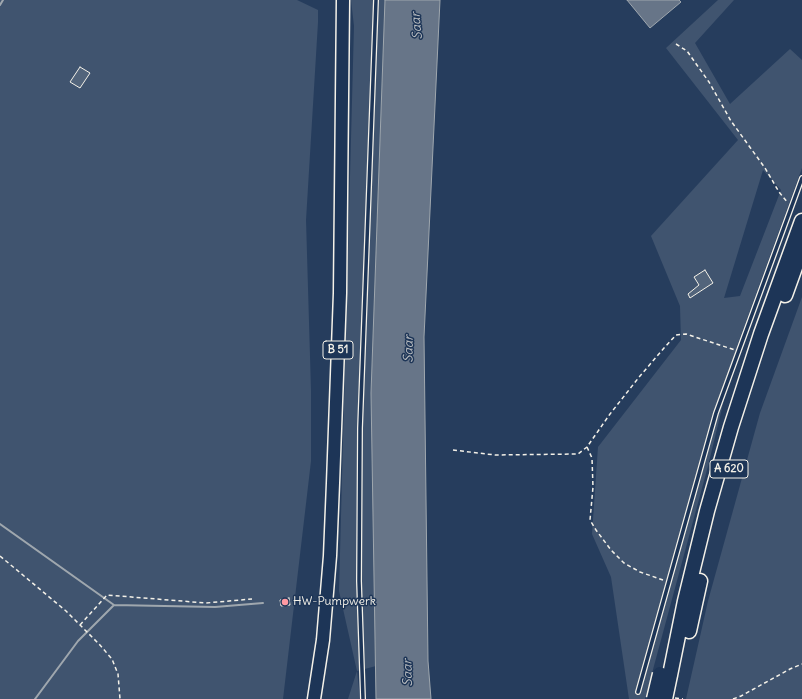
<!DOCTYPE html>
<style>
body{margin:0}
canvas{display:block;background:#263d5d}
</style>
<canvas width="802" height="699"></canvas>
<script>
const ctx = document.querySelector('canvas').getContext('2d');
ctx.lineJoin = 'round';
function fill(path, color) {
  ctx.fillStyle = color;
  ctx.fill(path, 'evenodd');
}
function shape(rows) {
  const path = new Path2D();
  for (const r of rows) {
    path.moveTo(r[0], r[1]);
    for (let i = 2; i < r.length; i += 2) path.lineTo(r[i], r[i + 1]);
  }
  return path;
}
function trace(path, color, width, dash) {
  ctx.strokeStyle = color;
  ctx.lineWidth = width;
  ctx.lineCap = dash ? 'butt' : 'round';
  ctx.setLineDash(dash || []);
  ctx.stroke(path);
}
function drawText(font, color, halo, rows, align = 'center') {
  ctx.font = font + ' Delius,sans-serif';
  ctx.lineWidth = 3;
  ctx.setLineDash([]);
  ctx.textBaseline = 'middle';
  ctx.strokeStyle = halo;
  ctx.fillStyle = color;
  for (const [text, x, y, turn = 0] of rows) {
    ctx.save();
    ctx.translate(x, y);
    ctx.rotate((+turn || 0) * Math.PI / 180);
    ctx.textAlign = isNaN(turn) ? turn : align;
    if (halo) ctx.strokeText(text, 0, 0);
    ctx.fillText(text, 0, 0);
    ctx.restore();
  }
}
const green = shape([
 [0,0,297,0,318,10,318,22,306,220,311,391,311,461,283,699,0,699],
 [351,0,385,0,371,393,376,666,357,671,360,699,348,699,357,671,339,591,354,26],
 [718,0,734,0,695,43,730,104,790,49,802,60,802,168,737,346,708,466,645,699,629,699,611,577,592,534,598,447,681,340,680,306,651,236,738,140,666,48],
 [763,170,781,190,740,296,724,298],
 [802,297,802,699,686,699,708,601,760,413]
]);
const water = shape([
 [385,0,440,0,424,337,428,661,431,699,376,699,371,393,385,0],
 [627,0,679,0,681,2,650,28,627,0]
]);
const stream = shape([
 [0,5,3,0],
 [0,524,114,605],
 [35,699,78,641,114,605,215,607,263,603]
]);
const building = shape([
 [80,67,90,73,80,88,70,82,80,67],
 [705,270,713,283,690,298,688,294,699,285,694,277,705,270],
 [289,598,290,605,281,606,280,600,289,598]
]);
const path = shape([
 [676,44,687,51,709,82,731,121,765,168,779,192,788,203],
 [587,447,592,458,593,487,590,520,596,530,611,550,624,563,640,572,663,580],
 [453,450,495,455,578,454,587,447,610,414,640,376,664,348,676,335,686,334,735,350],
 [0,556,66,611,99,644,112,659,118,674,120,699],
 [80,625,107,595,206,603,252,599],
 [675,698,683,699],
 [733,699,741,696,790,669,802,664]
]);
const lane = shape([
 [638,692,716,413,802,178],
 [363,699,359,581,360,428,376,0]
]);
const primary = shape([
 [314,699,323,640,330,556,333,483,340,293,343,0]
]);
const highway = shape([
 [785,295,802,248],
 [689,631,700,581],
 [670,675,685,601,707,511,731,427,761,334,802,221]
]);
const highwayBridge = shape([
 [654,699,660,674],
 [665,699,670,675]
]);
const markers = [
 [285,602,4,"#ff9aa2"]
];
const shields = [
 [338,350,30],
 [729,469,38]
];
const shieldNames = [
 ["B 51",338,350],
 ["A 620",729,469]
];
const poiNames = [
 ["HW-Pumpwerk",293,602]
];
const waterNames = [
 ["Saar",417,26,-95],
 ["Saar",409,349,-89],
 ["Saar",408,673,-91]
];
fill(green, '#40546f');
fill(water, '#677588');
trace(water, '#9fa7ae', 1);
trace(stream, '#9fa7ae', 2);
fill(building, '#52647b');
trace(building, '#f4f1e8', 1);
trace(lane, '#f4f1e8', 6);
trace(primary, '#f4f1e8', 15);
trace(highway, '#f4f1e8', 17);
trace(path, '#f4f1e8', 1.5, [4, 3]);
trace(lane, '#1d3557', 3.5);
trace(primary, '#1d3557', 12);
trace(highway, '#1d3557', 14);
trace(highwayBridge, '#f4f1e8', 17, []);
trace(highwayBridge, '#1d3557', 14);
for (const [x, y, r, color] of markers) {
  const dot = new Path2D();
  dot.arc(x, y, r, 0, 2 * Math.PI);
  ctx.fillStyle = color;
  ctx.fill(dot);
  trace(dot, '#1d3557', 1.5);
}
for (const [x, y, w] of shields) {
  const box = new Path2D();
  box.roundRect(x - w / 2, y - 9, w, 18, 3);
  ctx.fillStyle = '#1d3557';
  ctx.fill(box);
  trace(box, '#f4f1e8', 1);
}
drawText('bold 11px', '#f4f1e8', null, shieldNames);
drawText('12px', '#f4f1e8', '#1d3557', poiNames, 'left');
drawText('italic 13px', '#bcbfc2', '#1d3557', waterNames);
</script>
